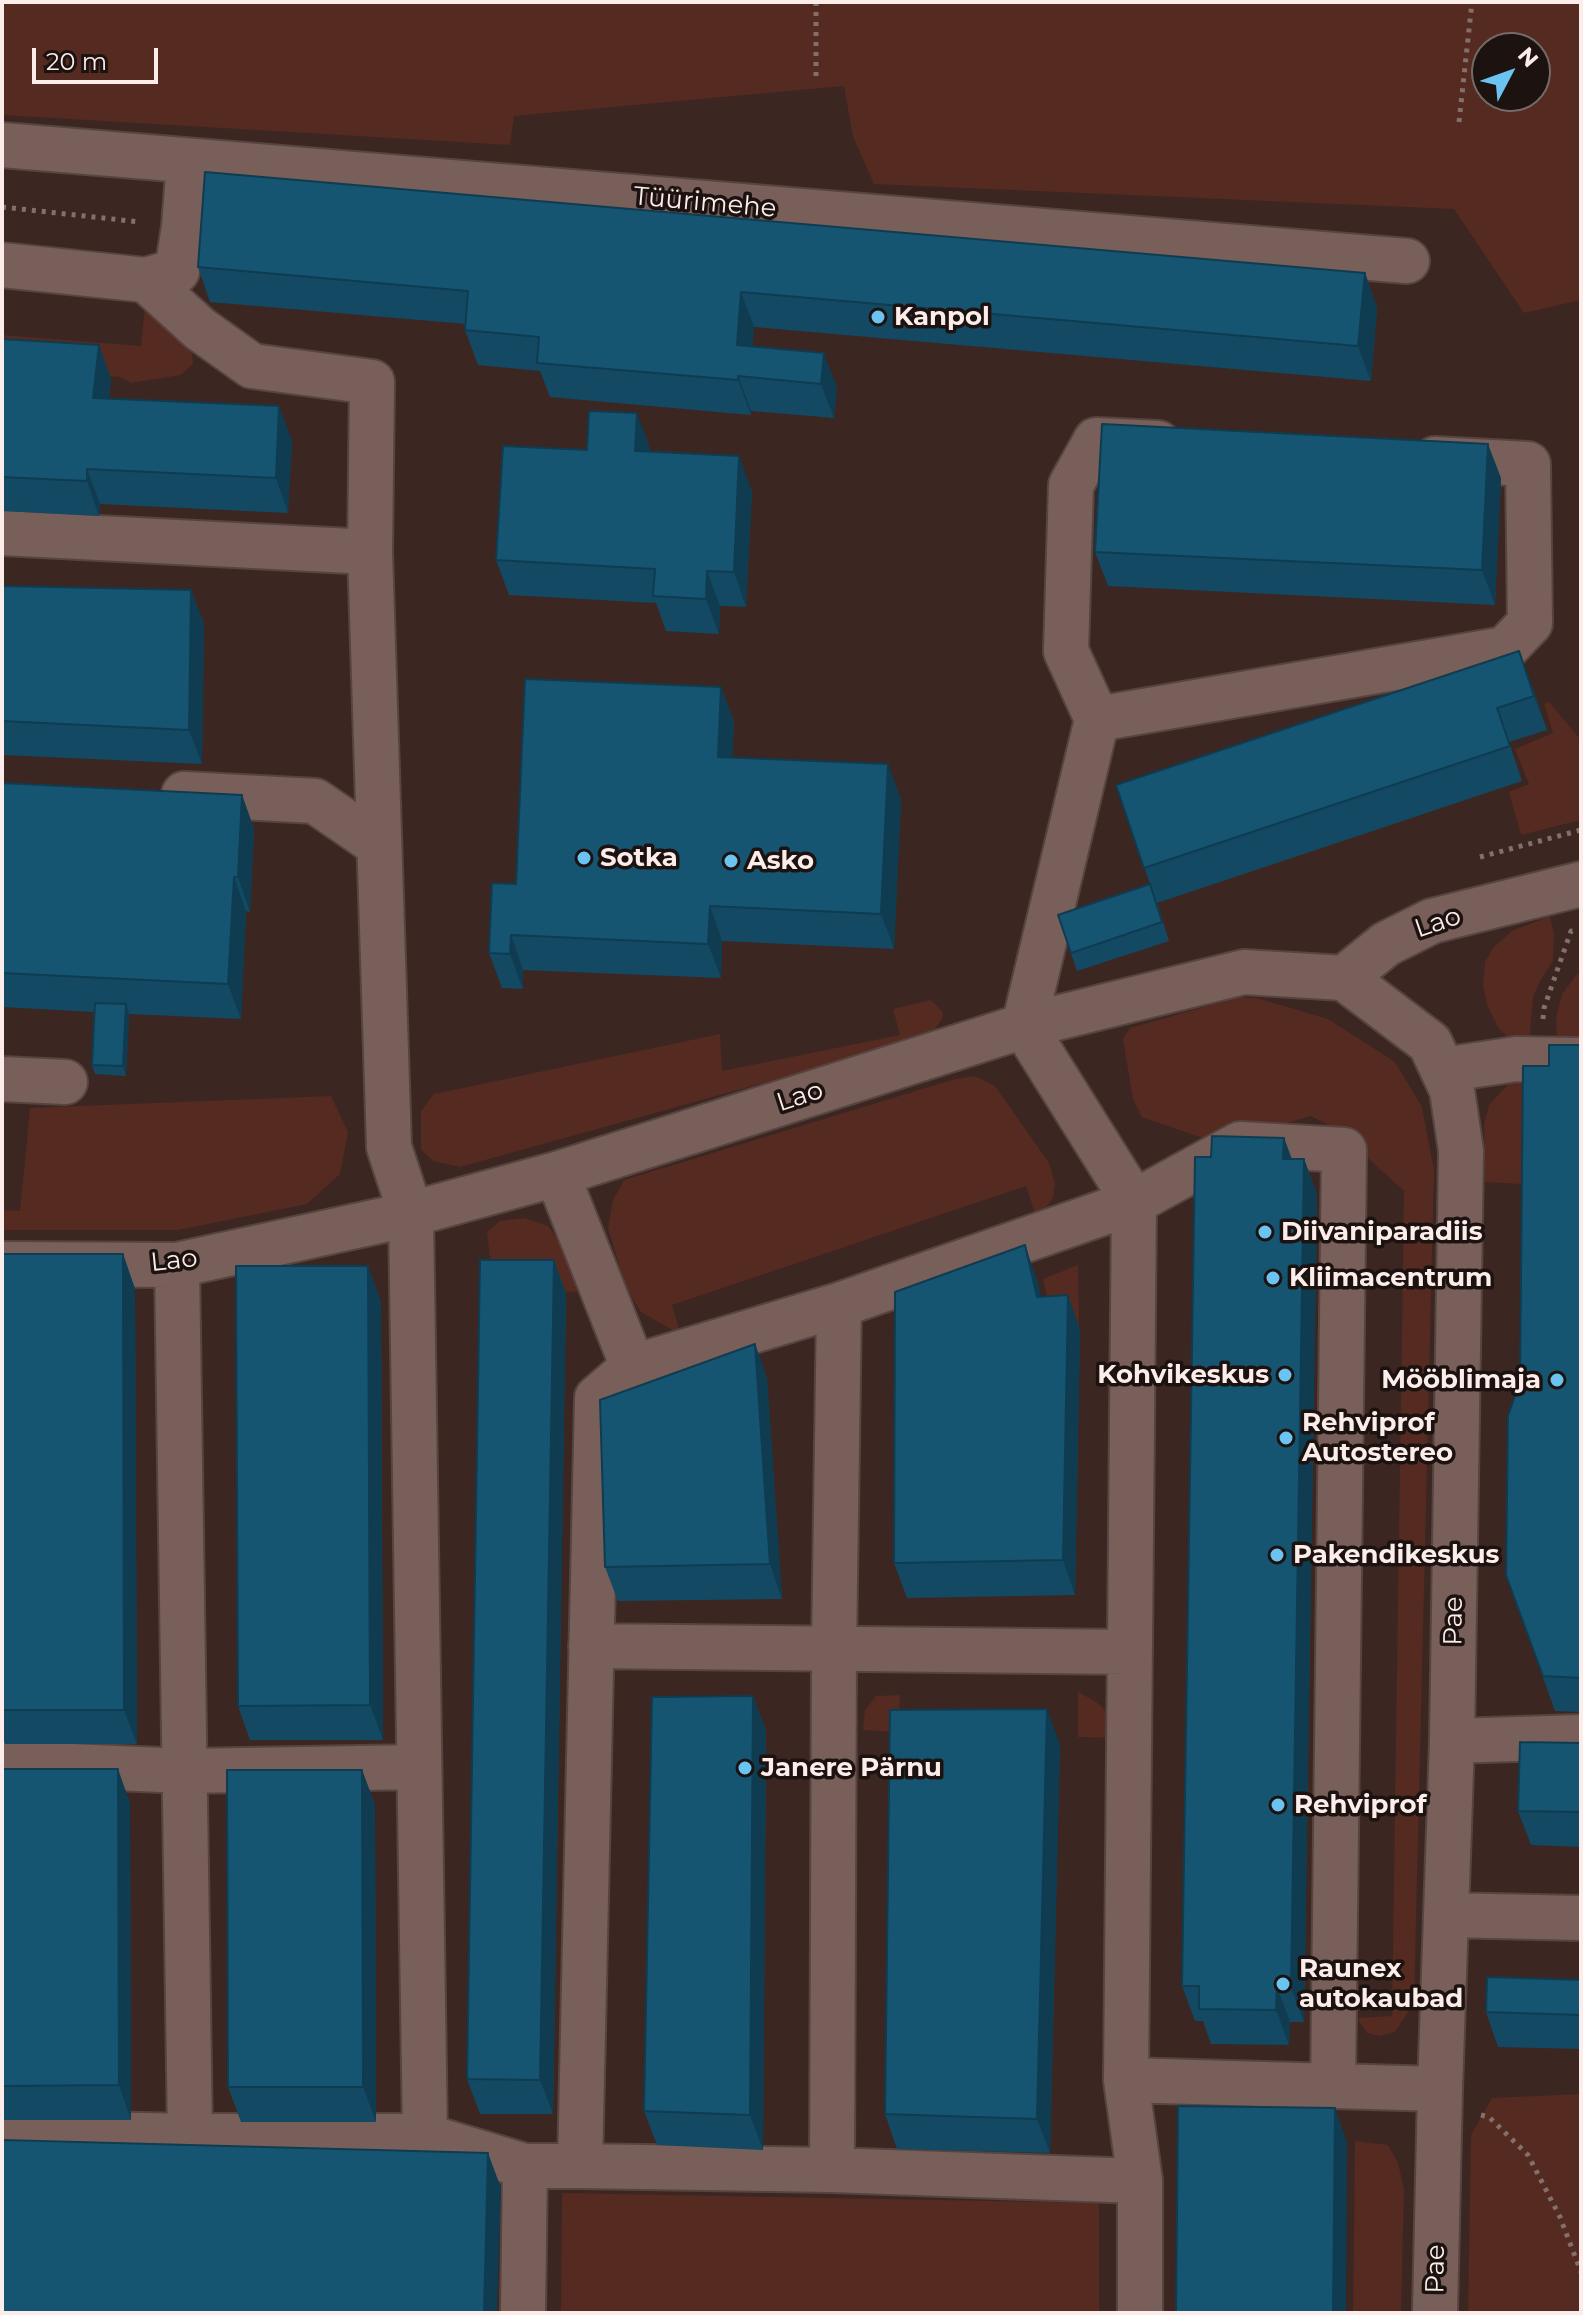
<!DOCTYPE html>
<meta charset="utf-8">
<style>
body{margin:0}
#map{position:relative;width:1583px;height:2315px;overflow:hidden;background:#3c2621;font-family:Montserrat,sans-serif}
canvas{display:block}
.frame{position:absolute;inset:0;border:4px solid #fcedea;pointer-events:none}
.north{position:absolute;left:1471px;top:32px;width:80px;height:80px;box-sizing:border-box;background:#1c1210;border:2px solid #766a67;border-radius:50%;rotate:49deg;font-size:22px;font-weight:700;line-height:32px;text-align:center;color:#fcedea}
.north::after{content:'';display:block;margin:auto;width:28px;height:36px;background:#6bc3f2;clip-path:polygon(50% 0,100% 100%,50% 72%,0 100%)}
.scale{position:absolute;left:32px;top:48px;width:126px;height:36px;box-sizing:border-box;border:4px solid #fcedea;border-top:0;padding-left:10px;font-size:24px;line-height:28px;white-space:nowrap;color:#fcedea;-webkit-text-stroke:6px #1c1210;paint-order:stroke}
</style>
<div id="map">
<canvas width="1583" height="2315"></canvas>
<div class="frame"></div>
<div class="north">N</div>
<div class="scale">20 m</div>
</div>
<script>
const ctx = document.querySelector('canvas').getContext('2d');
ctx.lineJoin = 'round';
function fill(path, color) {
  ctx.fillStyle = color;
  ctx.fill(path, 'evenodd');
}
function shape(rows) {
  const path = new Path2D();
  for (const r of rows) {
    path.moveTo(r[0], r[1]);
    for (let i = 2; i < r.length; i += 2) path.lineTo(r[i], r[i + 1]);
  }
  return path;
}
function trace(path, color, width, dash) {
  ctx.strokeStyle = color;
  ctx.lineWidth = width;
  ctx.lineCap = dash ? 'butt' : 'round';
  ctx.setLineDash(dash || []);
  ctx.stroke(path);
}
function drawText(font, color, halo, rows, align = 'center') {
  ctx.font = font + ' Montserrat,sans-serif';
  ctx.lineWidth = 7;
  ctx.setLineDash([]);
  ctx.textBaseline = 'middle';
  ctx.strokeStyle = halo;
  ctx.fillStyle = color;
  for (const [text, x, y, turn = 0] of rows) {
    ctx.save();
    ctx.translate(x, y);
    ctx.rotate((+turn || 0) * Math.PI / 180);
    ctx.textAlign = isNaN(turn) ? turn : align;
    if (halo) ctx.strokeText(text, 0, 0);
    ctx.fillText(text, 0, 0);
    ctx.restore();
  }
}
const green = shape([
 [2,2,1581,2,1581,300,1524,313,1454,209,874,184,853,137,844,86,514,116,510,145,2,115],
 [1487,48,1535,48,1535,96,1487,96],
 [145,307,174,330,192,354,193,364,181,375,131,383,120,377,2,370,2,335,141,346],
 [1549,702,1581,740,1581,820,1521,835,1509,792,1529,784,1515,749,1553,733,1544,704],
 [1550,916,1554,935,1553,961,1540,981,1533,997,1529,1044,1518,1046,1499,1029,1487,1005,1483,985,1485,962,1493,948,1512,931],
 [1577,974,1581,974,1581,1041,1557,1041,1556,1017,1562,994],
 [1239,997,1257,998,1328,1019,1395,1062,1422,1107,1434,1170,1414,2003,1395,2032,1380,2036,1367,2033,1357,2018,1392,2016,1404,1191,1336,1129,1311,1116,1217,1143,1142,1117,1133,1099,1123,1039,1130,1028],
 [931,1000,943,1012,942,1019,929,1037,460,1167,433,1161,421,1149,421,1111,434,1094,720,1034,722,1071,900,1035,893,1009],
 [1524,1075,1521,1184,1485,1182,1484,1125,1489,1105,1511,1081],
 [975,1076,995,1086,1049,1163,1055,1184,1053,1198,1037,1219,1026,1186,672,1305,681,1335,641,1312,626,1288,608,1228,613,1200,624,1180,955,1079],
 [331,1096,348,1132,340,1174,307,1204,178,1230,2,1230,2,1210,20,1211,30,1108],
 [524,1218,548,1226,568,1253,577,1292,493,1288,487,1232,500,1221],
 [1078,1265,1079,1325,1054,1326,1043,1279],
 [1078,1692,1095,1701,1103,1708,1112,1722,1114,1738,1078,1737],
 [900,1695,898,1732,863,1730,865,1710,876,1696],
 [1581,2094,1581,2313,1468,2313,1471,2135,1492,2098],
 [1355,2141,1388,2145,1398,2163,1404,2189,1401,2313,1353,2313],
 [562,2193,1099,2203,1099,2313,561,2313]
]);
const path = shape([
 [816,2,816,77],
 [1459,122,1472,2],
 [2,207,140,222],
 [1480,857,1581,830],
 [1543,1019,1544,1008,1571,931,1573,931],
 [1481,2115,1489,2117,1528,2155,1560,2217,1581,2272]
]);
const minor = shape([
 [2,145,1407,261],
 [2,265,146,280,200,329,252,366,372,382,370,552],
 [146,280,177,271,184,227,189,161],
 [2,533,370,552,389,1147,411,1214,425,2136],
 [1097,719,1066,651,1071,485,1096,440,1158,443],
 [184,794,315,801,379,845],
 [1344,978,1430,1043,1452,1090,1461,1151,1452,1741,1440,2089,1435,2313],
 [1443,1070,1516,1059,1581,1060],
 [2,1079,65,1082],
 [557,1174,633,1367,597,1398,580,2166,832,2170],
 [2,1264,177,1265,411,1214,557,1174,1024,1026,1244,972,1344,978,1386,944,1432,921,1581,884],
 [177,1265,190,2136],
 [839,1305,834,1649,832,2170,1140,2181,1126,2080],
 [633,1367,839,1305,1134,1202,1240,1144,1344,1150,1333,2086,1440,2089],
 [591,1646,1129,1652],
 [1452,1741,1581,1737],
 [2,1763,185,1771,419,1767],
 [1446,1915,1581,1918],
 [1333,2086,1126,2080,1134,1202,1024,1026,1097,719,1505,649,1530,623,1528,464,1435,459],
 [2,2132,190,2136,425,2136,525,2166,580,2166],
 [523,2313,525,2166],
 [1140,2313,1140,2181]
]);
const wall = shape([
 [198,267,1365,273,1377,308,1371,381,754,327,752,346,837,387,834,418,751,411,751,415,550,397,540,371,478,365,465,330,466,324,210,302],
 [2,339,99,345,111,379,109,399,292,440,288,513,100,504,99,516,2,511],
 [650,448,650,451,752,491,746,607,720,606,719,634,666,631,656,603,509,595,496,560,587,450],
 [1501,478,1495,605,1108,586,1095,552],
 [2,586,191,590,204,624,202,764,2,755],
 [1532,686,1547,730,1509,742,1522,781,1157,903,1169,941,1077,971,1058,915,1150,884,1116,785],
 [721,687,734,722,732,757,901,799,894,949,722,941,721,978,523,970,523,989,502,988,489,953,516,884],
 [2,783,242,795,254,829,250,912,246,911,241,1019,129,1014,126,1076,95,1074,92,1065,94,1012,2,1007],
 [1581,1045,1581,1712,1555,1711,1506,1575,1520,1382,1549,1066],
 [1284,1138,1292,1159,1304,1159,1317,1194,1304,2022,1290,2022,1289,2045,1211,2044,1203,2021,1195,2021,1182,1986,1211,1157],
 [2,1254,123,1254,135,1289,137,1744,5,1744,2,1736],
 [554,1260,566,1294,553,2114,480,2114,467,2079],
 [1037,1280,1041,1297,1068,1295,1080,1330,1075,1595,907,1598,894,1563],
 [381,1301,383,1740,250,1740,238,1706],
 [755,1344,767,1378,782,1599,618,1601,605,1567],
 [753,1696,766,1731,763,2150,657,2145,644,2111],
 [1581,1743,1581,1847,1531,1845,1518,1811],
 [1060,1744,1050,2153,897,2149,885,2114],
 [2,1769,130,1803,131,2120,4,2120,2,2114],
 [362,1770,375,1805,376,2122,241,2122,228,2087],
 [1581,1980,1581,2049,1498,2047,1486,2012]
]);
const shadedWall = shape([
 [1365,273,1377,308,1371,381,1358,346],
 [741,292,754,327,750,380,737,345],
 [99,345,111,379,105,433,93,398],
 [824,353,837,387,834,418,821,384],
 [738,376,751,411,751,415,738,380],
 [279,406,292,440,288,513,276,478],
 [637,413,650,448,648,485,635,451],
 [1488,444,1501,478,1495,605,1482,570],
 [739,456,752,491,746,607,734,572],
 [87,469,100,504,99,516,87,481],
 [707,571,720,606,719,634,706,599],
 [191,590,204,624,202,764,189,730],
 [1519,651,1532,686,1547,730,1534,696],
 [721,687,734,722,731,791,718,757],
 [888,764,901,799,894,949,881,914],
 [242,795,254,829,250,912,238,877],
 [234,877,246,911,241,1019,228,984],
 [710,906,722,941,721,978,708,944],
 [511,935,523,970,523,989,510,954],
 [126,1004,129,1014,126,1076,123,1066],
 [1284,1138,1296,1172,1283,1159],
 [1304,1159,1317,1194,1304,2022,1291,1988],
 [1025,1245,1037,1280,1050,1332,1037,1297],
 [123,1254,135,1289,137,1744,124,1710],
 [554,1260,566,1294,553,2114,540,2080],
 [368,1266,381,1301,383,1740,370,1705],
 [1068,1295,1080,1330,1075,1595,1063,1560],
 [755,1344,767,1378,782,1599,770,1564],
 [753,1696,766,1731,763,2150,750,2115],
 [1047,1709,1060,1744,1050,2153,1037,2119],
 [118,1769,130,1803,131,2120,119,2085],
 [362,1770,375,1805,376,2122,363,2087],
 [1277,1987,1290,2022,1289,2045,1276,2010],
 [1335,2108,1347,2142,1346,2313,1333,2313],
 [488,2153,501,2188,497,2313,484,2313]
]);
const building = shape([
 [205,172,1365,273,1358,346,741,292,737,345,824,353,821,384,738,376,738,380,537,363,539,337,465,330,468,291,198,267,205,172],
 [2,339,99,345,93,398,279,406,276,478,87,469,87,481,2,477,2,339],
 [589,411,637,413,635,451,739,456,734,572,707,571,706,599,653,596,655,569,496,560,503,446,587,450,589,411],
 [1102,424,1488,444,1482,570,1095,552,1102,424],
 [2,586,191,590,189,730,2,721,2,586],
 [1519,651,1534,696,1497,708,1510,746,1144,868,1116,785,1519,651],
 [525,679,721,687,718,757,888,764,881,914,710,906,708,944,511,935,510,954,489,953,492,883,516,884,525,679],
 [2,783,242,795,238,877,234,877,228,984,2,973,2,783],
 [1150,884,1162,922,1071,953,1058,915,1150,884],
 [95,1003,126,1004,123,1066,92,1065,95,1003],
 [1549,1045,1581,1045,1581,1678,1543,1676,1506,1575,1508,1416,1520,1382,1523,1066,1549,1066,1549,1045],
 [1212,1136,1284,1138,1283,1159,1304,1159,1291,1988,1277,1987,1276,2010,1199,2009,1199,1986,1182,1986,1195,1157,1211,1157,1212,1136],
 [1025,1245,1037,1297,1068,1295,1063,1560,894,1563,895,1292,1025,1245],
 [2,1254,123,1254,124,1710,2,1710,2,1254],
 [480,1260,554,1260,540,2080,467,2079,480,1260],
 [236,1266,368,1266,370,1705,238,1706,236,1266],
 [755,1344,770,1564,605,1567,600,1400,755,1344],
 [753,1696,750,2115,644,2111,652,1697,753,1696],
 [1047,1709,1037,2119,885,2114,890,1710,1047,1709],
 [1520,1742,1581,1743,1581,1812,1518,1811,1520,1742],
 [2,1769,118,1769,119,2085,2,2086,2,1769],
 [227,1770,362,1770,363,2087,228,2087,227,1770],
 [1487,1977,1581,1980,1581,2015,1486,2012,1487,1977],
 [1178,2106,1335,2108,1333,2313,1176,2313,1178,2106],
 [2,2140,488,2153,484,2313,2,2313,2,2140]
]);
const markers = [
 [878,317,8,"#6bc3f2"],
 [584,858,8,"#6bc3f2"],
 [731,861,8,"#6bc3f2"],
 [1265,1232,8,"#6bc3f2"],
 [1273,1278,8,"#6bc3f2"],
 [1285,1375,8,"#6bc3f2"],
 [1557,1380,8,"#6bc3f2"],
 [1286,1438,8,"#6bc3f2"],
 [1277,1555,8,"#6bc3f2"],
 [745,1768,8,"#6bc3f2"],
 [1278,1805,8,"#6bc3f2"],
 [1283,1984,8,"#6bc3f2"]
];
const streetNames = [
 ["Tüürimehe",705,203,5],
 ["Lao",1438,923,-19],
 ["Lao",800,1097,-18],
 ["Lao",174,1261,-6],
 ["Pae",1454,1621,-89],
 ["Pae",1436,2269,-89]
];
const poiNames = [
 ["Kanpol",894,317],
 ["Sotka",600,858],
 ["Asko",747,861],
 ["Diivaniparadiis",1281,1232],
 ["Kliimacentrum",1289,1278],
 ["Kohvikeskus",1269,1375,"right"],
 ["Mööblimaja",1541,1380,"right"],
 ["Rehviprof",1302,1423],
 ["Autostereo",1302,1453],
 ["Pakendikeskus",1293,1555],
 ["Janere Pärnu",761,1768],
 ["Rehviprof",1294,1805],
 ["Raunex",1299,1969],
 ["autokaubad",1299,1999]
];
fill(green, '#542a21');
trace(minor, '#564440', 48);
trace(path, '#836f6b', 5, [4, 6]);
trace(minor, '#785f59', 44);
fill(wall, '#134962');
fill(shadedWall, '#0f3c50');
fill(building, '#165572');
trace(building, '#0f3c50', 2);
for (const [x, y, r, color] of markers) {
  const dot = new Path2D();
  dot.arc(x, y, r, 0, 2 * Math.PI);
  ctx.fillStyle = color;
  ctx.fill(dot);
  trace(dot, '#1c1210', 3);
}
drawText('26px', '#fcedea', '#1c1210', streetNames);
drawText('bold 26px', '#fcedea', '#1c1210', poiNames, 'left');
</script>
